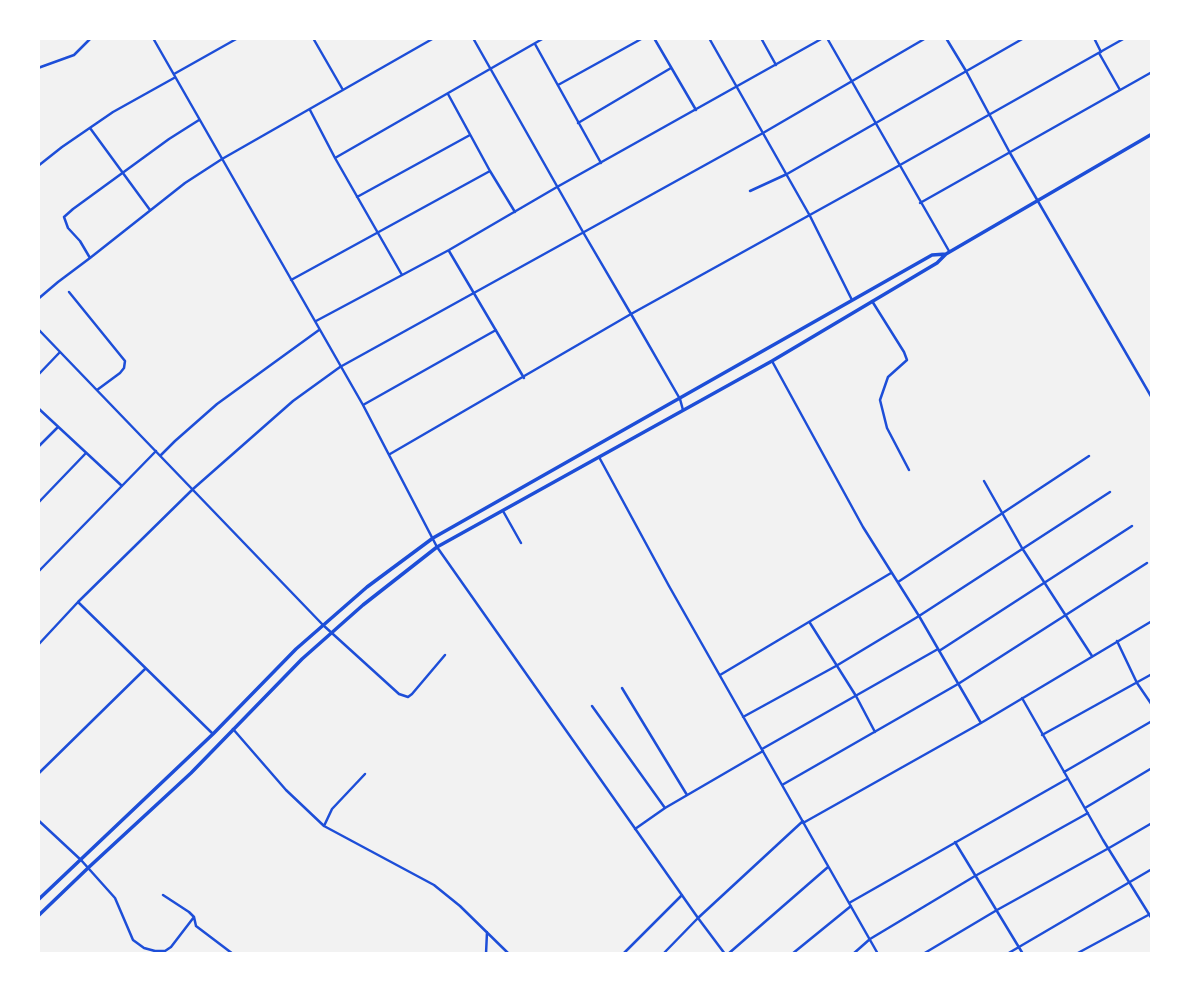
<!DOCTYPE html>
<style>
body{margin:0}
#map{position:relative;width:1190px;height:992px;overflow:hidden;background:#f2f2f2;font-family:Raleway,sans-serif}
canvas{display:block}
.frame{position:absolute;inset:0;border:40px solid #fff;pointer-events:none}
</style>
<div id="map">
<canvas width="1190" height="992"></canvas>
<div class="frame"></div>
</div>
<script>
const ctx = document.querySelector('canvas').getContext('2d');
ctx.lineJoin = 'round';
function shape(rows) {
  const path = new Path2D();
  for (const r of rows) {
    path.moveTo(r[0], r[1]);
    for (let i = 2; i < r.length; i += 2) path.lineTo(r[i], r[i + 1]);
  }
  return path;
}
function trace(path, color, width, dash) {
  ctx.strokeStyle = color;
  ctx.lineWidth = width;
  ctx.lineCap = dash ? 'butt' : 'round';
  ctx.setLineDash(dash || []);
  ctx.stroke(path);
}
const minor = shape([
 [153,38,363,405,437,547,698,918,725,954],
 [313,38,343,90],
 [473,38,583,232,631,314,680,399,683,410],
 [654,38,696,110],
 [709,38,810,216,852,300],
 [761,38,776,65],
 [827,38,949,251],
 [946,38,966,71,1010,153,1152,398],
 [1094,38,1101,52],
 [535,44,601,163],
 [1099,53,1120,90],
 [38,68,74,55,91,38],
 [174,74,238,38],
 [558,85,643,38],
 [448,94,490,171,515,212],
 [310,110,335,158,402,275],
 [578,123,671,68],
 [90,128,150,210],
 [335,158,544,38],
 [38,166,62,147,113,112,174,78],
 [750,191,787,174,1024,38],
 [357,197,470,135],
 [920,203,1152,72],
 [449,251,524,378],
 [90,258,80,241,68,228,64,217,73,209,169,139,199,120],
 [291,280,490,171],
 [69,292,125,361,124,368,120,373,97,390],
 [38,299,58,282,90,258,185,183,222,159,434,38],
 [872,301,904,352,907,360,888,377,880,400,887,428,909,470],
 [316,321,449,250,557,187,823,38],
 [38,329,323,625,399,694,408,697,412,694,445,655],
 [772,361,863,527,919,616,981,723],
 [38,375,60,352],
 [363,405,496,330],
 [38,408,122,486],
 [38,447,58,427],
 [390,454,631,314,900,165,1125,38],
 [161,455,175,441,217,404,319,330],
 [599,457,669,586,878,954],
 [984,481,1022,548,1092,656],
 [38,503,86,453],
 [503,511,521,543],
 [38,572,156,451],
 [898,582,1089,456],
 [78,602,213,734],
 [810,623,856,696,875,732],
 [1117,641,1137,683,1152,705],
 [38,645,78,602,193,489,293,401,340,367,763,133,926,38],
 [939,651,1132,526],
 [720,675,891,573],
 [622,688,687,795],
 [1022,698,1103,840,1152,919],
 [592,706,665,808],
 [743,717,836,666,919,616,1110,492],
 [233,729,286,790,324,826,434,885,460,906,509,954],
 [1042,735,1152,674],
 [762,749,938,649],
 [1064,772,1152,721],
 [38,774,145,669],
 [782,785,958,684,1147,563],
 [1085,808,1152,768],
 [38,820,81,860,115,898,133,940,144,948,155,951,165,951,171,947,194,917],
 [803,823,981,723,1152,621],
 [324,826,332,809,365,774],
 [635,829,665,808,763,751],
 [955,842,1023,954],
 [163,895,189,912,194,917,196,926,233,954],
 [849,903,1067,779],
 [486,954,487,932],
 [623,954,682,895],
 [663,954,698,918,803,821],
 [728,954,828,867],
 [792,954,851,906],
 [853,954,870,939,975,876,1088,813],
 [923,954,997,910,1109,848,1152,823],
 [1007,954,1152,869],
 [1076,954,1152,913]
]);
const secondary = shape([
 [38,900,213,734,296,649,367,587,433,538,932,255,946,254],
 [38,916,88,868,191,773,302,659,363,605,437,547,772,361,937,263,946,254,1152,134]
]);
trace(minor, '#1d4ed8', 2.5);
trace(secondary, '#1d4ed8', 3.5);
</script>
